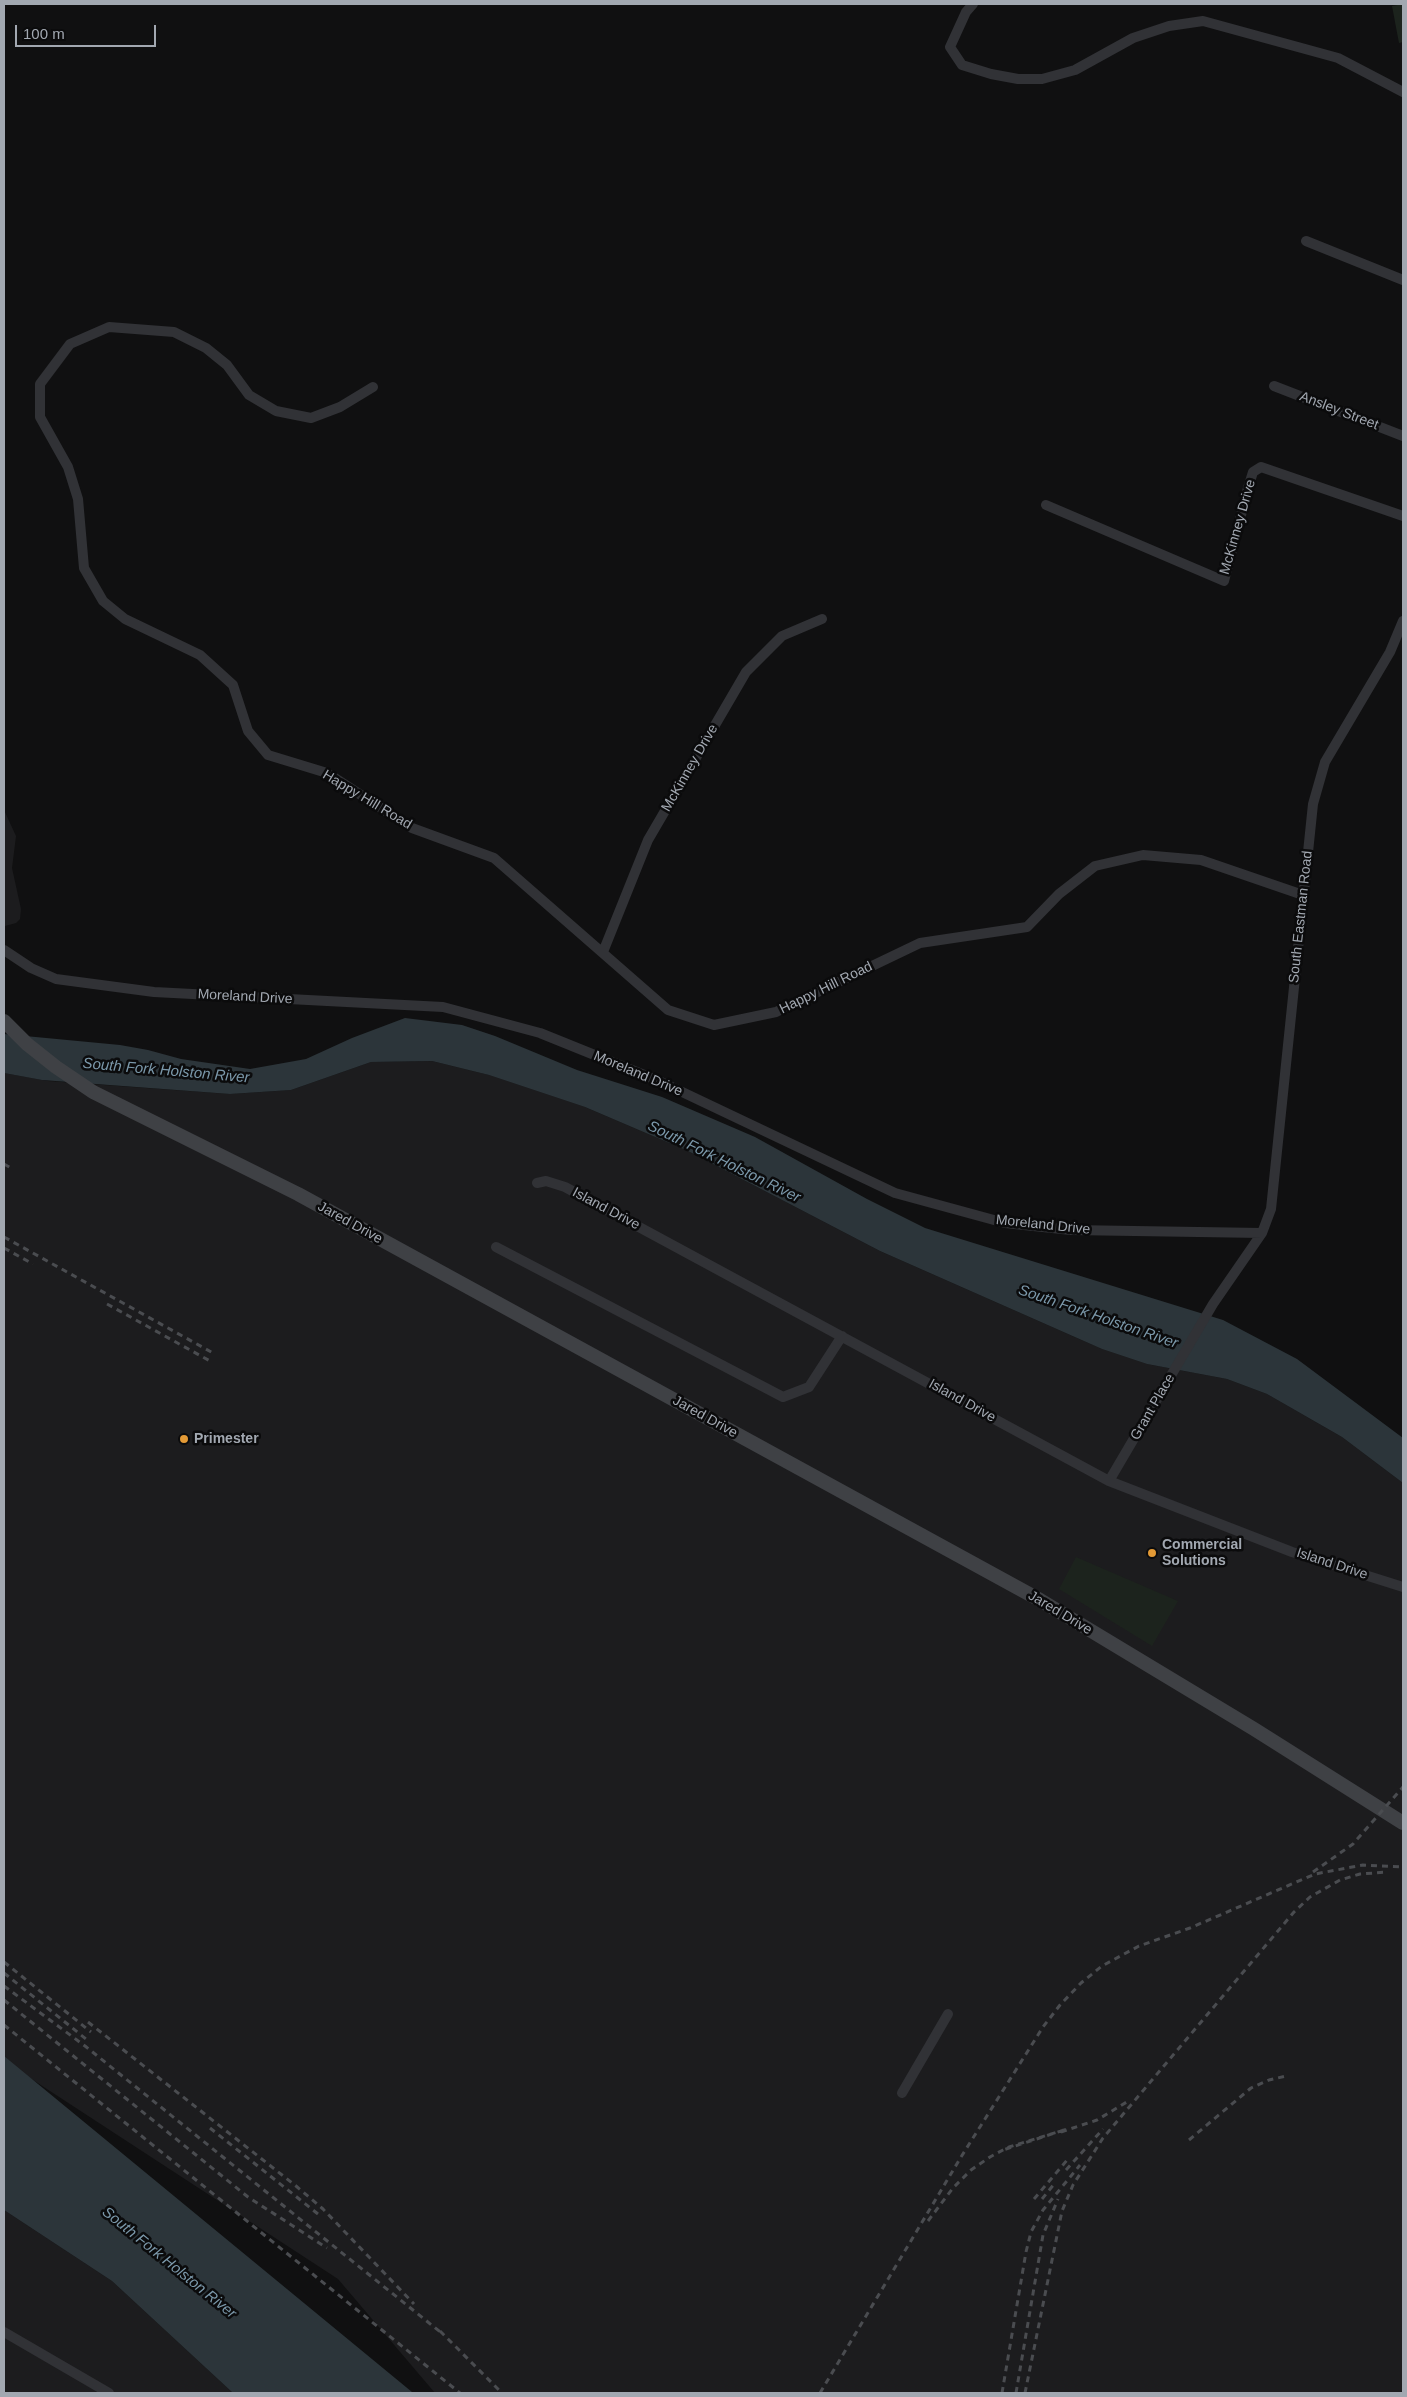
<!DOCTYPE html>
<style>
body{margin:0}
#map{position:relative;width:1407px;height:2397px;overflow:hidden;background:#101011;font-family:Arial,sans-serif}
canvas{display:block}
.frame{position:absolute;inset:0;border:5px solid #a2a8b1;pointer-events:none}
.scale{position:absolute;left:15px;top:25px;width:141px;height:22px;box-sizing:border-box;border:2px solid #a2a8b1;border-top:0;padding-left:6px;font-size:15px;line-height:18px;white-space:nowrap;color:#a2a8b1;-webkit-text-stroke:4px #0b0b0c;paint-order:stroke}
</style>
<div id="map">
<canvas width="1407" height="2397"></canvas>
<div class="frame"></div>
<div class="scale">100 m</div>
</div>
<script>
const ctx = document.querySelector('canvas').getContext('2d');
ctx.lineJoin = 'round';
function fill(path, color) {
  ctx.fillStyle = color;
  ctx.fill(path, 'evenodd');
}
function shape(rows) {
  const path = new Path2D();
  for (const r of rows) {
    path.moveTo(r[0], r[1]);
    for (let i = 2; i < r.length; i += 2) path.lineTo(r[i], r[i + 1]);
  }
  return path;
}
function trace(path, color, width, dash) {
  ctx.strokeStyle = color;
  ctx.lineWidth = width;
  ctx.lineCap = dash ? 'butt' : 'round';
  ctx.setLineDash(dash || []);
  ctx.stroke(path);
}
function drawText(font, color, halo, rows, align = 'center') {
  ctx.font = font + ' Arial,sans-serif';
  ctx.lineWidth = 5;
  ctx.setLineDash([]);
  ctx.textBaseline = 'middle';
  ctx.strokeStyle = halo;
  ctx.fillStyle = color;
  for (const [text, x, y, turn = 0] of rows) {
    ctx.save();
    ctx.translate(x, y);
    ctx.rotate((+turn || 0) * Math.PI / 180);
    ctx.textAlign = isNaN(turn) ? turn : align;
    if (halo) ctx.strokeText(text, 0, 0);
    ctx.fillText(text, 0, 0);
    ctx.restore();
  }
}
const built = shape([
 [4,810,16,836,12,868,21,909,20,919,16,923,5,926],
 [432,1061,489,1075,585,1107,688,1151,880,1251,1102,1349,1147,1364,1227,1379,1267,1394,1342,1437,1403,1483,1403,2393,435,2393,338,2279,4,2061,4,1073,48,1081,230,1094,291,1090,371,1062],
 [4,2210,112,2281,233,2393,4,2393]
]);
const green = shape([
 [1403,4,1403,42,1399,43,1392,6],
 [1076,1557,1178,1601,1152,1646,1059,1589]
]);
const water = shape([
 [405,1018,462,1025,495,1036,577,1070,662,1097,755,1137,867,1199,925,1228,1223,1320,1297,1359,1403,1438,1403,1483,1342,1437,1267,1394,1227,1379,1147,1364,1102,1349,880,1251,688,1151,585,1107,489,1075,432,1061,371,1062,291,1090,230,1094,42,1080,4,1073,4,1034,120,1045,148,1050,181,1059,250,1069,306,1059,352,1038],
 [4,2056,412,2392,414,2393,233,2393,112,2281,4,2210]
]);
const street = shape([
 [973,4,966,12,950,47,962,65,991,74,1018,79,1042,79,1075,70,1133,38,1169,26,1203,21,1338,58,1403,92],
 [1306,241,1403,280],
 [1274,386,1403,436],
 [373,387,340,407,311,418,276,411,249,395,227,365,206,348,174,332,109,327,70,344,40,384,40,417,68,467,78,499,84,568,103,601,125,619,200,655,233,685,248,731,268,755,327,773,412,828,494,858,668,1010,714,1025,776,1012,920,943,1027,927,1059,894,1095,866,1143,855,1201,860,1303,895],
 [1046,505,1224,581,1248,488,1253,472,1261,467,1403,516],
 [4,950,31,968,56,979,154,992,443,1007,540,1033,659,1081,895,1193,1005,1223,1071,1230,1262,1233],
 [603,952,648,840,746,672,782,636,822,619],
 [537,1183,546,1181,565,1187,1109,1481,1292,1552,1403,1587],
 [496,1247,783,1397,809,1387,842,1336],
 [1109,1481,1213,1304,1262,1233,1271,1209,1313,804,1325,762,1390,652,1403,621],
 [902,2093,948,2014],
 [4,2332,109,2393]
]);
const secondary = shape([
 [4,1021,27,1044,56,1067,93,1092,298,1194,1040,1600,1254,1729,1403,1823]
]);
const rail = shape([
 [4,1164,11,1168],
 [4,1237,213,1353],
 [4,1248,33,1264],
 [107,1304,210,1361],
 [1313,1872,1353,1844,1403,1787],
 [4,1962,91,2032],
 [4,1973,86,2039],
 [4,1986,85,2046,444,2335],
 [4,2000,248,2197,327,2248],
 [88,2022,296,2186,323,2209,414,2304],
 [4,2025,460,2393],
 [210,2128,318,2214],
 [1061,2132,1097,2120,1130,2100],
 [1189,2140,1251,2088,1269,2080,1286,2076],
 [1066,2170,1103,2129],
 [1034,2199,1068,2159],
 [1042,2199,1055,2183],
 [928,2221,953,2188,971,2170,990,2157,1003,2150,1009,2147,1067,2129,1003,2150],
 [440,2331,502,2393],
 [820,2393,961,2157,1043,2027,1060,2005,1081,1983,1102,1966,1139,1946,1190,1928,1315,1874,1363,1865,1403,1867],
 [1002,2393,1026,2252,1031,2232,1043,2210,1080,2165],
 [1016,2393,1043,2235,1058,2199],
 [1025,2393,1062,2211,1073,2185,1103,2138,1294,1912,1310,1897,1340,1880,1360,1874,1388,1872]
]);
const markers = [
 [184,1439,5,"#e39a36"],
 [1152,1553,5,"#e39a36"]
];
const streetNames = [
 ["Ansley Street",1339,411,21],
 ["McKinney Drive",1238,527,-74],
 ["McKinney Drive",690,768,-60],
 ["Happy Hill Road",367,800,31],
 ["South Eastman Road",1301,917,-84],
 ["Happy Hill Road",826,988,-26],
 ["Moreland Drive",245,997,3],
 ["Moreland Drive",638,1074,23],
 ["Island Drive",606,1209,28],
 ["Jared Drive",350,1223,29],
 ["Moreland Drive",1043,1225,6],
 ["Island Drive",962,1401,29],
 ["Grant Place",1153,1407,-60],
 ["Jared Drive",705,1417,29],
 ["Island Drive",1332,1564,18],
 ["Jared Drive",1060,1613,31]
];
const poiNames = [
 ["Primester",194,1439],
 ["Commercial",1162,1545],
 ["Solutions",1162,1561]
];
const waterNames = [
 ["South Fork Holston River",166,1071,5],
 ["South Fork Holston River",724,1162,26],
 ["South Fork Holston River",1098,1317,19],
 ["South Fork Holston River",169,2263,39]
];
fill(built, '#1c1c1e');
fill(green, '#1c231d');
fill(water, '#2c353a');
trace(street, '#313236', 10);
trace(secondary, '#3f4145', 14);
trace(rail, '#4a4c50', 3, [6, 5]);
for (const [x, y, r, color] of markers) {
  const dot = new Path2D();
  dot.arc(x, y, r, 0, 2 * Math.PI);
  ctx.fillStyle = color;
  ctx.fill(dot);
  trace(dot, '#0b0b0c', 2);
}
drawText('14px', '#a2a8b1', '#0b0b0c', streetNames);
drawText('bold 14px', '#a2a8b1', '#0b0b0c', poiNames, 'left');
drawText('italic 15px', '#7b98aa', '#0b0b0c', waterNames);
</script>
